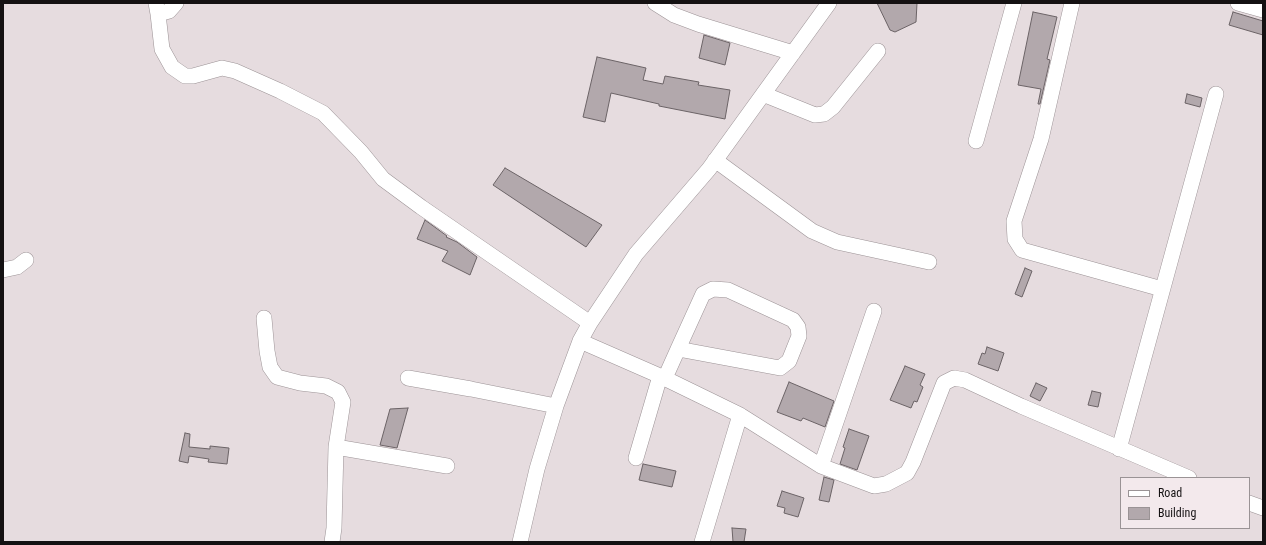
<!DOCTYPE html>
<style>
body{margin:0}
#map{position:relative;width:1266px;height:545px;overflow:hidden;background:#e6dcdf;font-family:"Roboto Condensed",sans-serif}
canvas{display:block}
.frame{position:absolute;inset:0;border:4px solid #141112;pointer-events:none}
.legend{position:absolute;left:1120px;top:477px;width:130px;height:52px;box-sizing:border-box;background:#f3e9ec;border:1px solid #9a9395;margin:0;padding:5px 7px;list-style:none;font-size:12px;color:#141112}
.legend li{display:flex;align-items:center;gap:8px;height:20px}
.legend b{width:20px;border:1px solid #9a9395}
</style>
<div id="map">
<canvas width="1266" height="545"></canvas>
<div class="frame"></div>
<ul class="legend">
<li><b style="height:5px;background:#fff"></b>Road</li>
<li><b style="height:11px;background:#b2a8ac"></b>Building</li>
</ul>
</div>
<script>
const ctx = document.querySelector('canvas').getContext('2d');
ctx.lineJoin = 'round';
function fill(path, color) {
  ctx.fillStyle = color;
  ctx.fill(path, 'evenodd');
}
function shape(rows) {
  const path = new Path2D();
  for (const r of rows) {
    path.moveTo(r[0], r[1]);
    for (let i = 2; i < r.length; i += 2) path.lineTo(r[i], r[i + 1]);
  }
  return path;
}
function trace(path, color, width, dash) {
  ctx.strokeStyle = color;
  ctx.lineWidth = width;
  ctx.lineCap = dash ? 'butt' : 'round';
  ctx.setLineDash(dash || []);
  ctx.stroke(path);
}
const building = shape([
 [877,3,917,3,916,22,895,32,890,30,877,3],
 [1033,12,1057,17,1047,59,1050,60,1040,104,1038,104,1041,89,1018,85,1033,12],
 [1233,12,1263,21,1263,35,1229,25,1233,12],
 [704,35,730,43,725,65,699,58,704,35],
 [597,57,646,68,643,80,663,84,665,76,699,82,698,85,730,90,725,119,659,106,659,104,611,93,605,122,583,117,597,57],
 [1187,94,1202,98,1200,107,1185,103,1187,94],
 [505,168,602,225,586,247,493,185,505,168],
 [425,220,447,236,446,237,457,242,477,257,470,275,442,261,448,251,417,239,425,220],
 [1025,268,1032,271,1022,297,1015,294,1025,268],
 [987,347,1004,353,998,371,978,364,982,353,985,354,987,347],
 [905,366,925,374,920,385,923,387,917,402,914,401,911,408,890,400,905,366],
 [789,382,834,401,825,427,803,418,801,421,777,412,789,382],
 [1036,383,1047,388,1040,401,1030,396,1036,383],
 [1092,391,1101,393,1098,407,1088,405,1092,391],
 [408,408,397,448,380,445,390,409,408,408],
 [849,429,869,436,857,470,840,464,845,448,843,447,849,429],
 [185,433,190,434,189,447,210,449,210,446,229,448,227,464,208,462,209,459,189,456,188,463,179,461,185,433],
 [643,464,676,471,672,487,639,480,643,464],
 [824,477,834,480,829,502,819,500,824,477],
 [782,491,804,498,798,517,784,513,785,508,777,506,782,491],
 [732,528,746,529,744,542,733,542,732,528]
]);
const minor = shape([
 [156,3,158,14,169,11,176,3],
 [655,3,674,15,698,24,793,53],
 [1072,3,1041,139,1014,221,1015,239,1022,250,1162,289],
 [1238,3,1263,10],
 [158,14,162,49,172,67,185,76,193,76,222,68,235,71,280,91,323,113,361,152,383,179,421,207,590,323],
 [763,94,815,115,824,114,833,107,878,51],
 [976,141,1014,3],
 [715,160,812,231,837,242,929,262],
 [3,270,17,267,26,260],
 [264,318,267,351,270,367,277,377,300,383,326,386,338,392,343,402,336,447,334,528,332,542],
 [580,341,660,376,740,415,821,466,874,486,886,484,907,473,913,462,944,383,954,378,965,380,1021,406,1189,478],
 [408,378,471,389,556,406],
 [665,378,678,349,703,294,713,289,728,290,793,320,798,327,799,336,789,361,780,368,678,349],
 [336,447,447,466],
 [1119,449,1216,94],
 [636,458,660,376],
 [821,466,874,311],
 [1249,503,1263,508],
 [520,542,537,469,556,406,580,341,590,323,636,254,709,169,829,3],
 [702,542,740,415]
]);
fill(building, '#b2a8ac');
trace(building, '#6b6366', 1);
trace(minor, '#9c9396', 16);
trace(minor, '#fff', 15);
</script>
